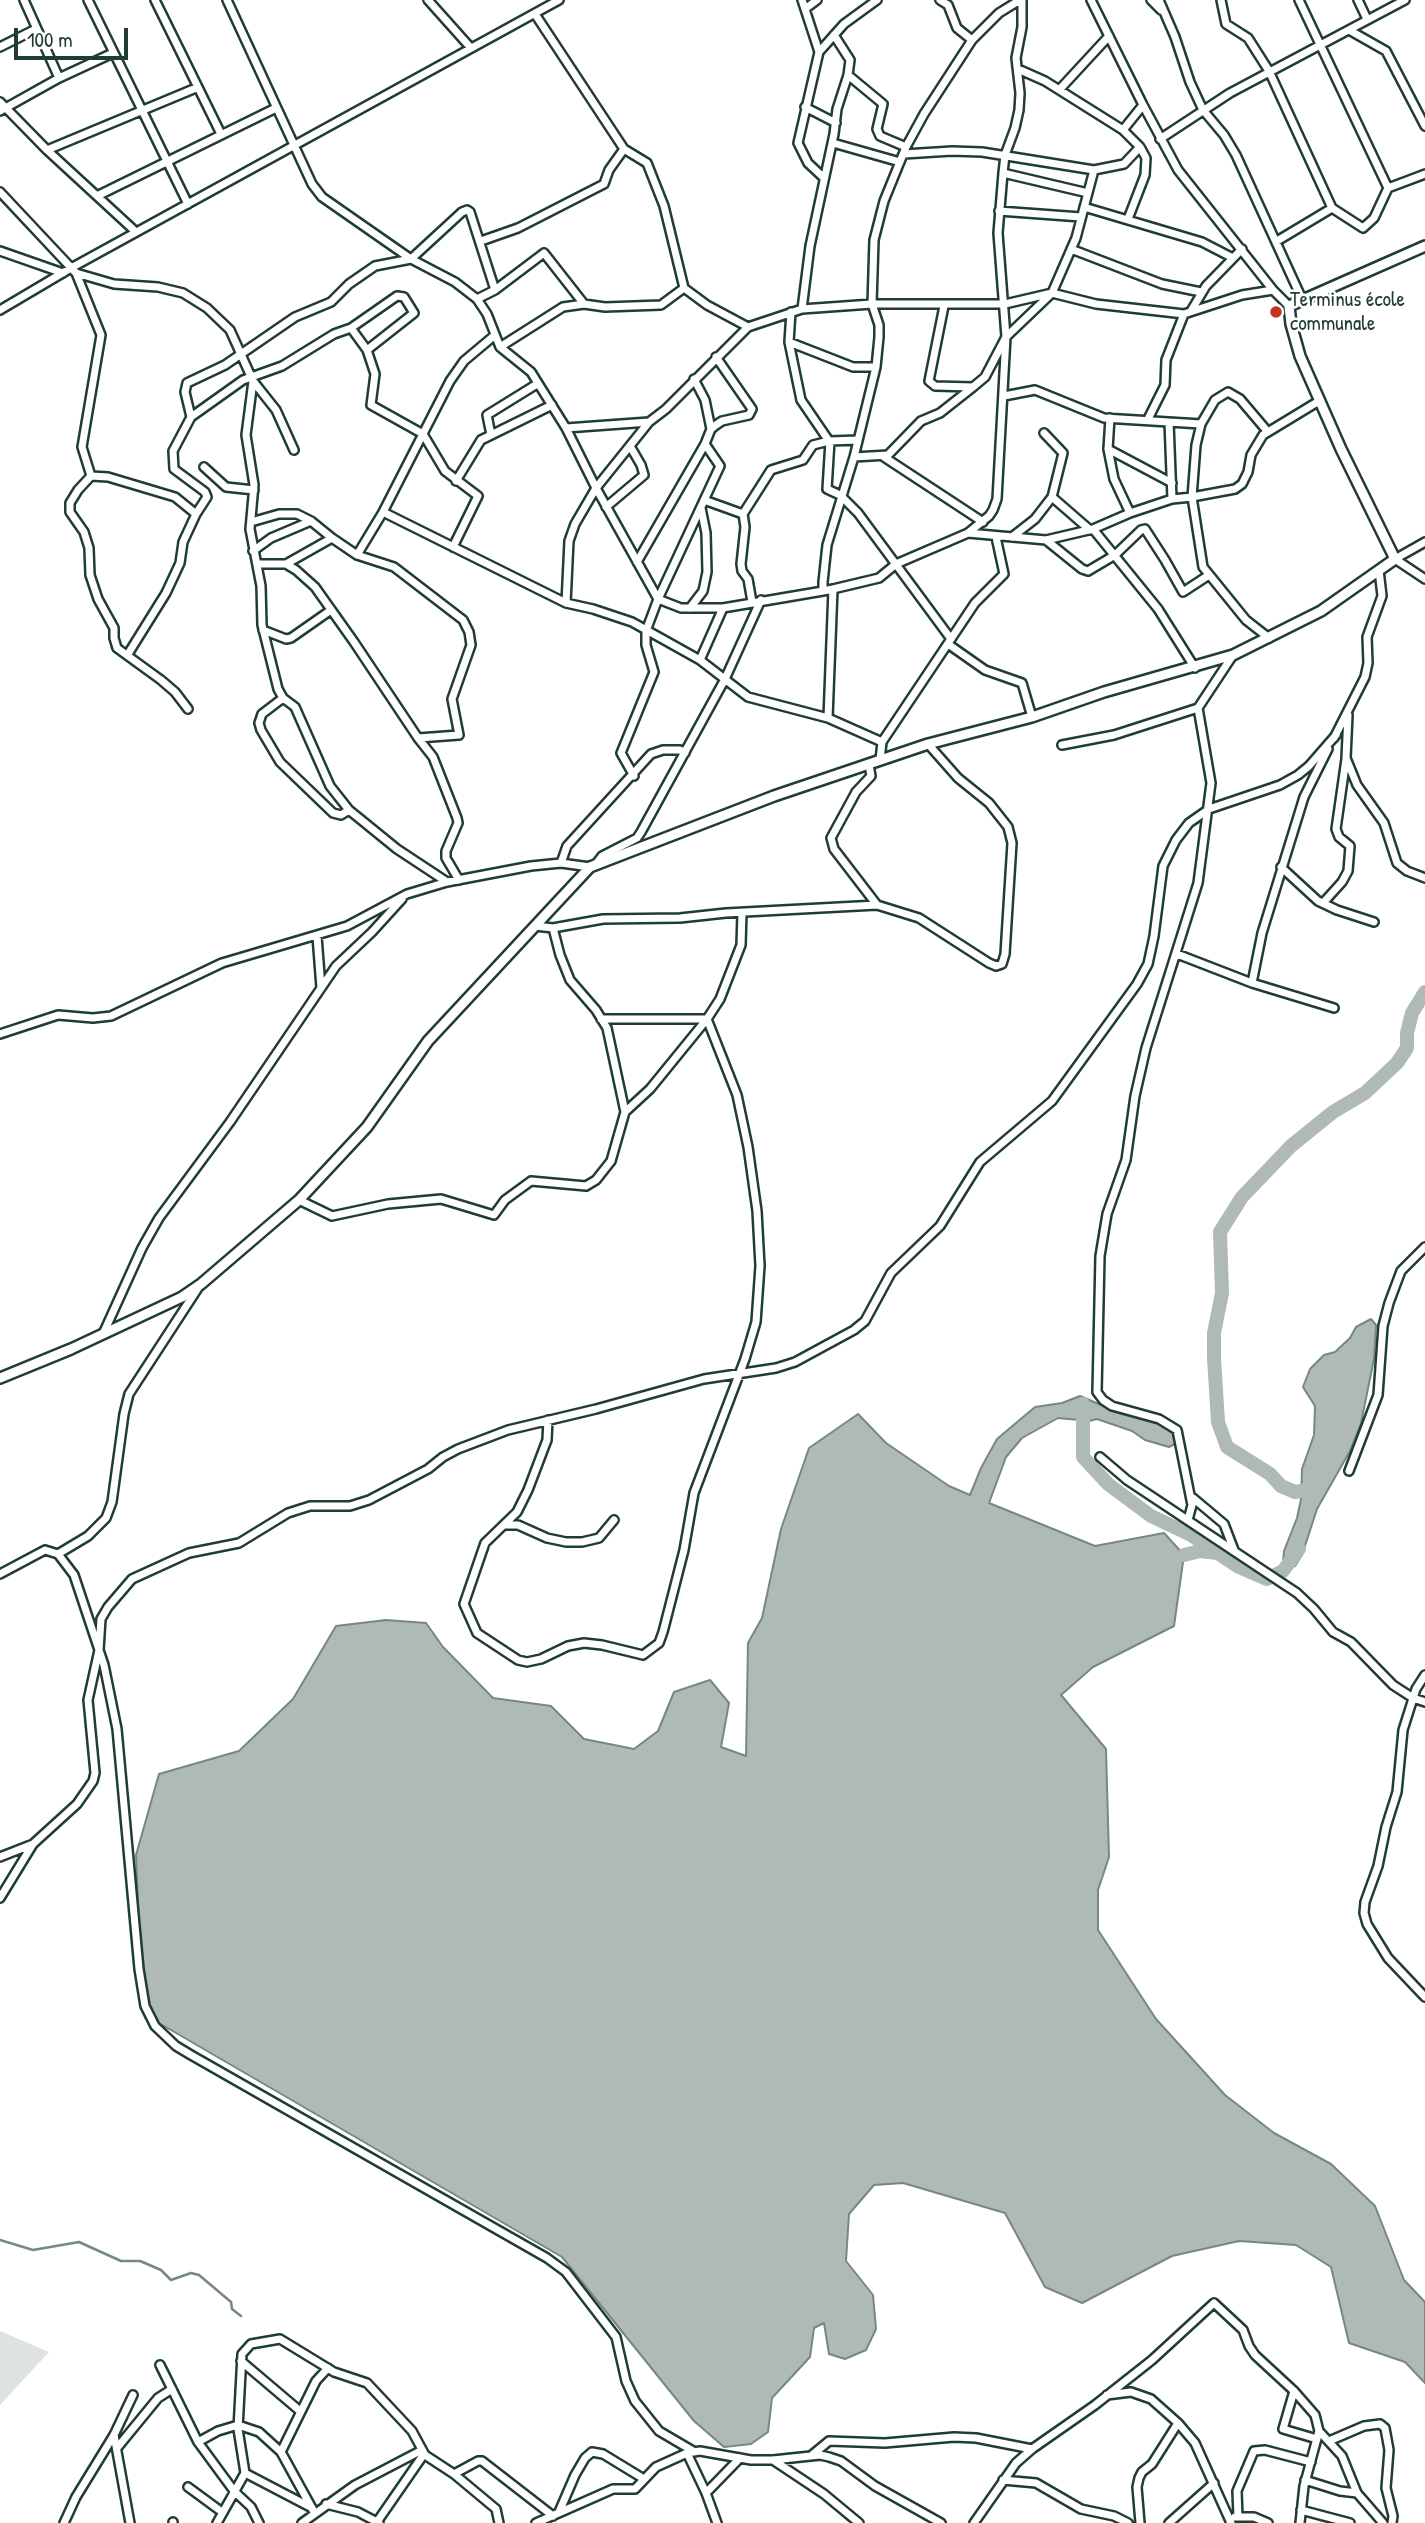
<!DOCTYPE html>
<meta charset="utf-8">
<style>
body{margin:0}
#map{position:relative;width:1425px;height:2523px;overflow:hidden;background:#fff;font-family:"Patrick Hand",sans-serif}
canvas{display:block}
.scale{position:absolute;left:14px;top:28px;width:114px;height:32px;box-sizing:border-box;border:4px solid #1f3d34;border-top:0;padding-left:9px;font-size:21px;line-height:24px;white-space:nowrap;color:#1f3d34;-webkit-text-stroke:5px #fff;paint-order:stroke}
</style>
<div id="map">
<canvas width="1425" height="2523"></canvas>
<div class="scale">100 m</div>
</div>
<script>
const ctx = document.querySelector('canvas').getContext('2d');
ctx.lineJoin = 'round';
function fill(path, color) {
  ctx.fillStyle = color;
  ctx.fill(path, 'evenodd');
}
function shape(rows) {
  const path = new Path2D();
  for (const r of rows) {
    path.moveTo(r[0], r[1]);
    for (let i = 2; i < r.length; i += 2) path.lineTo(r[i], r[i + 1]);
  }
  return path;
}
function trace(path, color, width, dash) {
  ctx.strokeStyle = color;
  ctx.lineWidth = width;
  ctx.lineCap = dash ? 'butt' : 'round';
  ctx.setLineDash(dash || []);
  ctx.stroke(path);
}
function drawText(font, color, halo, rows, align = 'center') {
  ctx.font = font + ' "Patrick Hand",sans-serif';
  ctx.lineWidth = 5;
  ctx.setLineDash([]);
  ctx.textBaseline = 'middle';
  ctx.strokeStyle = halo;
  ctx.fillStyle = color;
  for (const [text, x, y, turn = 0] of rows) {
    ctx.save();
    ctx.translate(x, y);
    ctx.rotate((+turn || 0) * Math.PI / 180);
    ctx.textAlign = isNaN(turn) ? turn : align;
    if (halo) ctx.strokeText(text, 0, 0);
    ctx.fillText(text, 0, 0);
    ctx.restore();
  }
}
const green = shape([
 [0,2331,49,2352,0,2405]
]);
const water = shape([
 [1371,1319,1376,1325,1374,1359,1361,1423,1350,1451,1317,1509,1302,1555,1295,1566,1292,1567,1283,1563,1284,1551,1297,1518,1301,1499,1302,1469,1314,1435,1315,1406,1303,1387,1310,1369,1324,1355,1335,1352,1350,1338,1356,1327,1371,1319],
 [1080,1396,1115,1411,1151,1418,1170,1427,1177,1436,1175,1444,1169,1447,1145,1440,1132,1431,1097,1419,1089,1421,1058,1418,1022,1438,1006,1457,989,1503,1095,1546,1164,1533,1184,1555,1174,1626,1093,1667,1061,1695,1106,1749,1109,1857,1098,1890,1098,1930,1156,2019,1225,2095,1274,2133,1331,2164,1375,2206,1404,2280,1425,2302,1425,2383,1405,2362,1349,2343,1331,2267,1296,2245,1239,2241,1172,2256,1082,2303,1045,2287,1005,2213,903,2183,874,2185,849,2214,846,2261,873,2295,876,2329,866,2350,845,2359,829,2354,824,2323,814,2328,810,2357,772,2398,768,2432,751,2444,724,2447,694,2421,562,2257,152,2019,140,1948,136,1855,159,1774,239,1751,293,1699,336,1626,386,1620,426,1623,443,1647,493,1698,551,1706,584,1739,634,1749,658,1731,674,1692,710,1680,729,1703,721,1747,746,1756,748,1643,762,1618,781,1529,809,1448,858,1414,886,1443,949,1486,970,1495,981,1468,997,1439,1035,1407,1062,1403,1080,1396]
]);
const stream = shape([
 [0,2240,33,2250,79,2242,121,2261,140,2261,161,2270,171,2280,191,2273,199,2275,231,2302,232,2309,241,2316]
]);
const river = shape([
 [1083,1404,1083,1457,1108,1484,1151,1516,1191,1535,1237,1566,1267,1579,1283,1571,1299,1549],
 [1318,1488,1295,1492,1281,1486,1270,1474,1227,1447,1218,1422,1214,1358,1214,1333,1222,1293,1220,1232,1242,1197,1291,1146,1333,1112,1365,1093,1397,1063,1407,1048,1407,1033,1412,1013,1425,992],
 [1184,1555,1200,1551,1217,1553]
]);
const minor = shape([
 [24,0,59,78],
 [88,0,188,204],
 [155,0,221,134],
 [227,0,312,184,322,197,411,259,462,212,467,210,470,212,495,290],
 [428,0,470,47],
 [802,0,819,52,798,143,808,163,824,178],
 [940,0,948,5,957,28,972,40],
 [1022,0,1022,27,1016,58,1020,93,1019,110,1015,128,1005,155,1003,173,1088,193],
 [1091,0,1143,105,1178,170,1273,290,1289,306],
 [1151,0,1161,10],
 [1159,0,1175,37,1190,82,1203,110,1224,135,1236,155,1302,299],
 [1221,0,1226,24,1248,38,1269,71,1332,208,1277,241],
 [1299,0,1388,188,1374,218,1363,228,1332,208],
 [1358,0,1367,19],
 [805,9,817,0],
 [535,14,624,149,647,163,664,206,684,288],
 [1349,30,1386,51,1425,126],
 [0,47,36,29],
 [819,52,844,24,877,0],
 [848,75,883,104,877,129,880,136,906,147],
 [1060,89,1109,36],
 [0,102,47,150,136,232],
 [805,107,836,123],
 [0,111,59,78,113,53],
 [1123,130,1143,105],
 [1160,139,1230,93,1405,0],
 [833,143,900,162],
 [47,150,196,88],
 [904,154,952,151,982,152,1094,170,1124,164,1140,147,1123,130,1045,81,1018,69],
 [1388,188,1425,174],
 [0,192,76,273,101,335,82,447,91,476],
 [97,196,276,108],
 [1084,207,1202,242,1233,258],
 [999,211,1081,217],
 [1128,219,1145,175,1146,158,1140,147],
 [481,241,518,228,604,184,609,170,624,149],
 [1071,249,1162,284,1201,292],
 [0,251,63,273],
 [76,273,114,284,158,287,183,293,207,308,230,330,253,381,246,435,254,485,250,529,261,586,262,625,278,689,283,698,295,707,330,786,349,810,397,849,447,882],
 [477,299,495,290,544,253,584,304,605,307,661,305,684,288,707,305,748,327],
 [944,306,929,381,935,386,973,387,985,377,1006,337,1052,293,1076,238,1094,170],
 [802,309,810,246,834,134,837,109,848,75,850,60,834,35],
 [0,310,71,268,559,0],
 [1191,311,1206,286,1242,249],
 [791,312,789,342,801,400,829,441,858,440],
 [789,342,853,367,876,367],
 [500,347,563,307,584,304],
 [367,350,375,374,371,405,423,434,445,471,478,496,453,547],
 [694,379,705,400,711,429],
 [253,381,276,410,294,450],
 [1004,396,1035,390,1104,418,1201,424,1196,445,1192,497,1172,499,1169,422],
 [191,417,185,392,187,383,225,365,295,317,331,302,349,284,375,266,411,259,455,282,477,299,487,314,500,347,531,372,566,428,596,488,658,599,681,608,723,608,823,591],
 [1110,418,1108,449,1114,479,1130,513],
 [1148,419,1165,385,1166,360,1184,314],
 [1201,424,1215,400,1228,392,1240,399,1268,432],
 [566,428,649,422],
 [491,435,487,415,537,384],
 [830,441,827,489,840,495,858,513,951,639],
 [1108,449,1172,483],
 [854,457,888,455,921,421,940,413,973,387],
 [884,457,983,522],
 [204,467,226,487,254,490],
 [456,481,481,440,552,405],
 [1052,497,1090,530],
 [704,500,743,514,771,470,803,460,813,445,829,441],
 [606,507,644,475,641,465,630,446],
 [383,512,566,603,569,541,575,524,596,488,649,422,666,409,748,327,802,309,872,304,1005,304,1052,293,1096,304,1184,314,1242,295,1273,290],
 [743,514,745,527,741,564,742,571,748,579,752,602],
 [251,522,279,514,297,514,311,521,332,538],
 [1093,529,1130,513,1172,499],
 [968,533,1046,540,1093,529,1158,609,1195,668],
 [1012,537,1035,519,1052,497,1063,453,1044,433],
 [1046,540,1082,569,1088,571,1115,555,1141,530,1145,529,1165,560,1183,592,1209,575],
 [1425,542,1395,559,1425,579],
 [253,551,271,538,311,521],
 [357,555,383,512,450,381,464,361,495,335],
 [637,562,705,444],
 [258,564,286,564,296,570,315,587,354,642,418,738,459,735,452,699,471,645,469,632,463,620,394,567,357,555,332,538,286,564],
 [833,589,879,578,896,564,968,533,989,516,993,510,997,499,1006,337,998,233,1003,173],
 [566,603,593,609,632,622,700,660,748,697,828,718],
 [690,608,703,591,707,572,706,533,701,508],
 [263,630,286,639,291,638,331,610],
 [1269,638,1246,620,1203,567,1192,497,1235,489,1242,484,1248,472,1251,455,1263,435,1319,401],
 [948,644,985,670,1022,683,1032,717],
 [128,654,166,593,180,563,183,542,196,514,207,497,205,492,174,469,173,451,191,417,243,380,282,366,334,334,351,328,397,296,404,297,414,313,367,350,351,328],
 [700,660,723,608],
 [283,698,262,714,259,723,261,730,280,762,333,813,341,815,349,810],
 [188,709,175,692,161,680,117,648,114,638,114,628,98,599,90,575,89,548,84,532,70,512,70,503,78,490,91,476,108,477,175,497,196,514],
 [1348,715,1346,758,1357,785,1384,823,1397,863,1407,871,1425,878],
 [418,738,433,757,457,818,458,823,446,851,446,858,459,880],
 [1334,738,1365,677,1368,663,1367,637,1382,596,1379,570],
 [882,742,975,603,1004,574,996,537],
 [1062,745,1114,735,1198,708],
 [880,760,882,742,828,718,833,589,823,591,823,582,827,545,854,457,876,367,879,337,879,325,872,304,874,240,884,201,906,147,924,114,972,40,999,13,1020,0],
 [869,765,871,776,856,792,831,838,834,849,877,905],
 [634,776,621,753,654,672,646,645,646,631,658,599,720,466,705,444,711,429,716,425,722,421,749,415,752,409,716,357],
 [561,863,567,846,651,754,663,750,680,750,685,753],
 [596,864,602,856,637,838,641,832,725,679,761,600],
 [1281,867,1318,901,1337,910,1374,922],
 [1323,903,1342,882,1348,871,1350,846,1339,837,1336,829,1346,759],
 [535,926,553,928,603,919,680,918,726,913,877,905,919,918,989,963,996,966,1002,964,1005,954,1012,843,1008,827,989,803,958,778,928,744],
 [317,936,321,988],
 [1177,954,1252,983,1334,1008],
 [1252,983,1262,933,1304,797,1328,749],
 [601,1019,707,1019],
 [0,1034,58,1015,93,1018,111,1016,222,963,347,926,407,894,447,882,531,866,561,863,590,867],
 [625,1112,650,1089,707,1019,720,999,741,945,742,913],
 [299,1200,332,1216,388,1204,441,1199,494,1215,505,1200,531,1181,586,1186,596,1180,611,1161,625,1112,607,1028,596,1010,570,980,560,955,553,928],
 [103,1334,142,1248,159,1218,230,1122,336,966,372,932,402,899],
 [548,1420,547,1440,528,1490,517,1512,485,1543,464,1604,477,1633,518,1660,527,1662,541,1659,568,1646,584,1643,602,1645,643,1655,659,1643,663,1632,684,1550,694,1493,745,1359,756,1322,760,1266,757,1211,748,1147,737,1095,707,1019],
 [1100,1457,1127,1480,1297,1593,1314,1609,1333,1632,1351,1642,1393,1685,1413,1698,1425,1702],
 [1349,1471,1378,1395,1383,1326,1389,1303,1401,1271,1425,1247],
 [1193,1498,1224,1524,1234,1550],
 [1188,1520,1192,1505,1177,1430,1159,1419,1112,1406,1103,1400,1097,1392,1100,1256,1107,1214,1126,1160,1135,1096,1146,1048,1198,883,1211,783,1198,708,1233,655],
 [505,1525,518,1525,547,1538,566,1542,582,1542,599,1538,614,1520],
 [58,1554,88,1536,106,1518,112,1502,124,1414,129,1394,198,1288],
 [0,1574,45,1550,58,1554,74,1575,104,1665,117,1729,139,1969,145,2006,155,2026,176,2046,191,2055,547,2258,566,2272,616,2337,626,2381,635,2401,659,2431,693,2451],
 [1425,1675,1416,1689,1403,1730,1397,1792,1386,1827,1378,1866,1365,1902,1364,1913,1367,1924,1388,1958,1425,1997],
 [0,1857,33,1844],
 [0,1898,33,1844,77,1804,93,1781,95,1773,88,1700,99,1650,101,1619,108,1607,132,1579,189,1553,239,1543,288,1513,310,1506,350,1506,369,1500,428,1469,443,1457,458,1449,508,1430,596,1409,704,1379,776,1368,795,1362,854,1330,865,1321,891,1273,940,1226,980,1162,1052,1101,1137,984,1148,964,1154,936,1163,866,1176,840,1189,823,1209,809,1280,785,1298,775,1309,766,1336,735],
 [241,2361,300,2411],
 [160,2365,198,2442,234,2491,251,2507,259,2523],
 [1294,2391,1283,2429,1317,2439],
 [1107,2395,1131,2392,1151,2399,1178,2423,1195,2443,1231,2523],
 [1319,2431,1342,2456,1357,2493,1383,2523],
 [114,2435,130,2523],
 [1329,2441,1364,2426,1380,2424,1385,2428,1389,2450,1386,2488,1393,2516,1392,2523],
 [198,2442,218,2431,238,2425,259,2432,281,2452,314,2512],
 [117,2448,158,2398,172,2389],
 [281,2452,316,2381,328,2368],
 [687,2453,706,2493,717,2523],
 [812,2455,829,2441,885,2443,954,2437,976,2438,1032,2449],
 [773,2460,824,2494,859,2523],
 [245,2473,312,2508],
 [454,2474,478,2461,482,2461,553,2516],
 [1003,2480,1036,2483,1081,2509,1114,2516,1128,2523],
 [1305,2480,1340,2491,1357,2493],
 [188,2487,222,2512],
 [706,2493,740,2458],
 [326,2504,358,2512,379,2523],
 [1301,2510,1350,2523],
 [559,2512,575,2475,585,2458,592,2452,603,2454,644,2479],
 [1235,2517,1254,2517,1268,2523],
 [1238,2517,1237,2491,1254,2451,1265,2450,1311,2462],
 [173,2522,173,2523],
 [377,2522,424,2454],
 [64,2523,76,2497,114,2435,133,2395],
 [217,2523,245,2473,238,2429,242,2354,251,2344,280,2339,334,2372,367,2383,412,2431,425,2455,454,2474,496,2509,499,2523],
 [302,2523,355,2485,422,2450],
 [536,2523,613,2489,635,2489,656,2467,687,2453,700,2451,751,2460,773,2460,820,2455,829,2457,841,2461,875,2486,941,2523],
 [974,2523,1016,2463,1032,2449,1095,2405,1152,2360,1214,2303,1243,2330,1249,2346,1255,2355,1294,2391,1315,2415,1319,2431,1304,2486,1300,2523],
 [1140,2523,1137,2487,1139,2478,1142,2472,1152,2464,1178,2423],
 [1169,2523,1214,2483]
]);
const tertiary = shape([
 [0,1378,71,1349,182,1297,201,1284,299,1200,367,1127,428,1041,590,867,774,796,928,744,1032,717,1104,692,1233,655,1321,611,1395,559,1341,449,1300,356,1291,324,1289,306,1425,246]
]);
const markers = [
 [1276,312,7,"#c8321e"]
];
const poiNames = [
 ["Terminus école",1290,300],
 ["communale",1290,324]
];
fill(green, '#dee3e2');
fill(water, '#afbab7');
trace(water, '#758883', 2);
trace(stream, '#758883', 2.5);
trace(river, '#afbab7', 14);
trace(minor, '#1f3d34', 12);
trace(tertiary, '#1f3d34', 14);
trace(minor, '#fff', 7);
trace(tertiary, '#fff', 9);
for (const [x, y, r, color] of markers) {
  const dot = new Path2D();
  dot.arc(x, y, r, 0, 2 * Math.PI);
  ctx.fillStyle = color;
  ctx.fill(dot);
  trace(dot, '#fff', 2.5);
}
drawText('21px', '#1f3d34', '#fff', poiNames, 'left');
</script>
